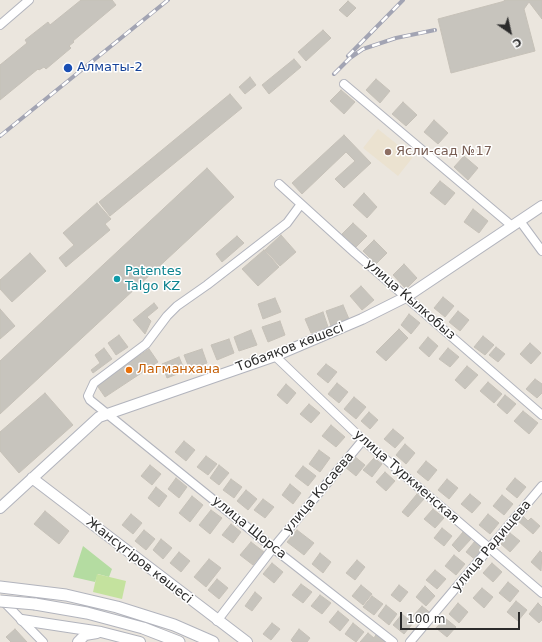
<!DOCTYPE html>
<meta charset="utf-8">
<style>
body{margin:0}
#map{position:relative;width:542px;height:642px;overflow:hidden;background:#ebe6de;font-family:"DejaVu Sans",sans-serif}
canvas{display:block}
.north{position:absolute;left:490px;top:12px;width:40px;height:40px;-webkit-text-stroke:3px #fff;paint-order:stroke;rotate:146deg;font-size:11px;font-weight:700;line-height:16px;text-align:center;color:#2b2b2b}
.north::after{content:'';display:block;margin:auto;width:14px;height:18px;background:#2b2b2b;clip-path:polygon(50% 0,100% 100%,50% 72%,0 100%)}
.scale{position:absolute;left:400px;top:612px;width:120px;height:18px;box-sizing:border-box;border:2px solid #2b2b2b;border-top:0;padding-left:5px;font-size:12px;line-height:14px;white-space:nowrap;color:#2b2b2b;-webkit-text-stroke:3px #fff;paint-order:stroke}
</style>
<div id="map">
<canvas width="542" height="642"></canvas>
<div class="north">С</div>
<div class="scale">100 m</div>
</div>
<script>
const ctx = document.querySelector('canvas').getContext('2d');
ctx.lineJoin = 'round';
function fill(path, color) {
  ctx.fillStyle = color;
  ctx.fill(path, 'evenodd');
}
function shape(rows) {
  const path = new Path2D();
  for (const r of rows) {
    path.moveTo(r[0], r[1]);
    for (let i = 2; i < r.length; i += 2) path.lineTo(r[i], r[i + 1]);
  }
  return path;
}
function trace(path, color, width, dash) {
  ctx.strokeStyle = color;
  ctx.lineWidth = width;
  ctx.lineCap = dash ? 'butt' : 'round';
  ctx.setLineDash(dash || []);
  ctx.stroke(path);
}
function drawText(font, color, halo, rows, align = 'center') {
  ctx.font = font + ' "DejaVu Sans",sans-serif';
  ctx.lineWidth = 3;
  ctx.setLineDash([]);
  ctx.textBaseline = 'middle';
  ctx.strokeStyle = halo;
  ctx.fillStyle = color;
  for (const [text, x, y, turn = 0] of rows) {
    ctx.save();
    ctx.translate(x, y);
    ctx.rotate((+turn || 0) * Math.PI / 180);
    ctx.textAlign = isNaN(turn) ? turn : align;
    if (halo) ctx.strokeText(text, 0, 0);
    ctx.fillText(text, 0, 0);
    ctx.restore();
  }
}
const education = shape([
 [378,129,413,157,398,176,363,148]
]);
const green = shape([
 [83,546,112,569,109,577,98,574,95,582,73,577]
]);
const pitch = shape([
 [97,574,126,581,122,599,93,592]
]);
const building = shape([
 [81,0,112,0,116,5,73,41,74,42,69,46,71,48,46,69,44,67,39,70,38,69,0,100,0,65,27,43,25,40,48,22,50,25,81,0],
 [504,0,542,0,542,19,529,2,524,9,535,51,451,73,438,19,505,1,504,0],
 [348,1,356,8,347,17,339,10,348,1],
 [323,30,331,38,306,61,298,52,323,30],
 [294,59,301,67,269,94,262,85,294,59],
 [250,77,256,85,245,94,239,87,250,77],
 [376,79,390,91,380,103,366,90,376,79],
 [341,90,355,102,344,114,330,101,341,90],
 [230,94,242,108,110,216,99,202,230,94],
 [403,102,417,115,406,126,392,114,403,102],
 [434,120,448,133,438,144,424,132,434,120],
 [344,135,371,163,344,188,335,179,355,161,346,152,302,194,292,183,344,135],
 [464,156,478,168,468,180,454,167,464,156],
 [207,168,234,197,0,414,0,361,207,168],
 [440,181,455,193,445,205,430,193,440,181],
 [364,193,377,207,367,218,353,205,364,193],
 [97,203,111,219,105,224,110,230,66,267,59,258,74,245,63,233,97,203],
 [473,209,488,221,479,233,464,222,473,209],
 [353,223,367,236,356,247,342,234,353,223],
 [281,235,296,252,280,266,265,250,281,235],
 [237,236,244,243,222,262,216,254,237,236],
 [374,240,387,253,376,264,363,251,374,240],
 [264,250,279,267,258,286,242,269,264,250],
 [30,253,46,271,12,302,0,289,0,280,30,253],
 [404,264,417,278,406,289,393,275,404,264],
 [361,286,374,300,362,310,350,296,361,286],
 [443,297,454,306,445,317,434,308,443,297],
 [275,298,281,312,263,319,258,304,275,298],
 [154,303,158,308,147,317,151,321,145,334,133,320,154,303],
 [343,305,349,319,331,326,326,311,343,305],
 [0,309,15,326,0,339,0,309],
 [458,311,469,320,460,331,449,322,458,311],
 [323,312,328,327,311,333,305,319,323,312],
 [409,314,420,323,411,334,401,325,409,314],
 [280,321,285,335,268,342,262,327,280,321],
 [399,329,408,338,386,361,376,352,399,329],
 [251,330,257,345,239,351,234,337,251,330],
 [119,335,128,347,116,355,108,343,119,335],
 [483,336,494,345,485,355,474,347,483,336],
 [428,337,438,346,429,357,419,348,428,337],
 [229,339,234,353,217,360,211,345,229,339],
 [530,343,541,353,531,364,520,354,530,343],
 [496,347,505,354,498,362,489,355,496,347],
 [104,348,112,359,93,373,91,370,100,363,95,355,104,348],
 [448,348,459,357,450,367,439,359,448,348],
 [149,349,158,362,105,397,96,384,149,349],
 [202,349,207,363,190,370,184,355,202,349],
 [179,357,185,371,167,378,162,364,179,357],
 [326,364,337,372,328,383,317,374,326,364],
 [467,366,478,375,465,389,455,380,467,366],
 [535,379,542,384,542,393,537,398,526,389,535,379],
 [488,382,502,394,494,403,480,391,488,382],
 [337,383,348,392,339,403,328,394,337,383],
 [286,384,296,393,287,404,277,395,286,384],
 [45,393,73,425,19,473,0,451,0,432,45,393],
 [505,395,516,404,507,414,497,405,505,395],
 [354,397,366,407,356,419,344,409,354,397],
 [309,404,320,413,311,423,300,414,309,404],
 [523,411,538,423,529,434,514,421,523,411],
 [369,412,378,420,370,429,361,421,369,412],
 [331,425,345,437,336,447,322,436,331,425],
 [393,429,404,438,395,448,384,439,393,429],
 [184,441,195,450,186,461,175,452,184,441],
 [405,444,415,453,406,464,396,455,405,444],
 [319,450,330,458,320,472,309,464,319,450],
 [206,456,217,464,208,475,197,467,206,456],
 [354,456,365,465,356,476,345,467,354,456],
 [374,458,382,464,372,477,363,470,374,458],
 [426,461,437,470,428,481,417,472,426,461],
 [150,465,161,474,152,485,141,476,150,465],
 [219,465,229,473,219,485,210,478,219,465],
 [303,466,316,476,308,486,295,476,303,466],
 [385,472,395,481,386,491,376,482,385,472],
 [176,478,187,487,179,498,168,489,176,478],
 [515,478,526,487,517,498,506,489,515,478],
 [231,479,242,487,234,498,223,490,231,479],
 [447,479,458,488,449,499,438,490,447,479],
 [290,484,301,493,293,504,282,495,290,484],
 [156,487,167,496,159,507,148,498,156,487],
 [246,490,257,499,248,510,237,501,246,490],
 [417,494,424,499,408,517,402,512,417,494],
 [470,494,481,503,472,513,461,504,470,494],
 [502,495,513,504,504,515,493,506,502,495],
 [192,496,203,505,190,522,179,513,192,496],
 [263,499,274,507,265,518,254,510,263,499],
 [433,509,444,518,435,528,424,519,433,509],
 [211,510,222,518,210,534,199,525,211,510],
 [45,511,69,531,59,544,34,524,45,511],
 [131,514,142,523,133,534,122,525,131,514],
 [488,514,499,523,490,534,479,525,488,514],
 [523,516,528,521,531,518,540,526,533,534,518,521,523,516],
 [231,524,241,532,233,543,222,535,231,524],
 [442,528,452,536,444,546,434,538,442,528],
 [144,530,155,539,146,550,135,541,144,530],
 [297,530,314,543,304,555,287,542,297,530],
 [463,532,471,539,459,552,452,545,463,532],
 [510,533,520,541,510,552,501,544,510,533],
 [161,539,172,548,163,559,153,550,161,539],
 [475,541,485,551,477,561,466,552,475,541],
 [251,542,264,552,253,565,240,555,251,542],
 [540,551,542,553,541,571,531,562,540,551],
 [179,552,190,561,181,572,170,563,179,552],
 [320,553,331,562,323,573,312,564,320,553],
 [454,555,465,564,456,575,445,566,454,555],
 [209,559,221,568,206,587,194,577,209,559],
 [357,560,365,567,355,580,346,573,357,560],
 [272,563,283,572,274,583,263,574,272,563],
 [492,563,502,572,493,582,483,573,492,563],
 [435,570,446,579,437,589,426,580,435,570],
 [217,579,228,588,219,599,208,590,217,579],
 [508,582,519,591,510,602,499,593,508,582],
 [301,584,312,592,303,603,292,595,301,584],
 [361,585,372,594,363,605,352,596,361,585],
 [399,585,408,592,400,602,391,595,399,585],
 [425,586,435,596,426,606,416,597,425,586],
 [482,588,493,597,484,608,473,598,482,588],
 [255,592,262,598,252,611,245,606,255,592],
 [320,595,331,603,322,614,311,606,320,595],
 [372,596,383,604,374,615,363,607,372,596],
 [516,601,527,610,518,621,507,612,516,601],
 [458,603,468,612,459,623,449,614,458,603],
 [538,603,542,607,542,620,539,623,529,614,538,603],
 [386,605,397,614,389,625,378,616,386,605],
 [422,606,433,615,424,625,413,616,422,606],
 [338,611,349,620,340,631,329,622,338,611],
 [402,614,413,623,404,634,393,625,402,614],
 [445,618,456,627,447,637,436,628,445,618],
 [272,623,280,629,271,640,263,634,272,623],
 [353,623,364,632,356,642,345,634,353,623],
 [15,629,27,642,11,642,6,637,15,629],
 [299,629,310,638,307,642,293,642,291,640,299,629],
 [368,633,374,638,377,633,386,640,385,642,360,642,368,633]
]);
const minor = shape([
 [0,25,29,0],
 [344,84,512,226],
 [279,184,355,253,542,415],
 [301,204,287,223,207,285,177,306,167,316,146,344,94,383,88,396,90,400,273,548,393,642],
 [520,221,542,251],
 [275,356,363,440,542,593],
 [3,601,43,642],
 [217,621,273,548,363,440],
 [410,642,542,486]
]);
const tertiary = shape([
 [32,478,247,642],
 [0,508,99,417,275,356,362,319,406,297,542,206],
 [22,620,101,632,140,642],
 [78,642,85,635,97,633]
]);
const secondary = shape([
 [0,587,66,595,117,607,174,625,213,642],
 [35,604,87,613,143,628,179,642]
]);
const rail = shape([
 [348,56,403,0],
 [334,74,350,58,363,49,396,38,435,30],
 [0,136,168,0]
]);
const secondaryBridge = shape([
 [0,601,35,604]
]);
const markers = [
 [68,68,5,"#1a4fb4"],
 [388,152,4,"#8d6e63"],
 [117,279,4,"#0f9aa8"],
 [129,370,4,"#e8710a"]
];
const transitNames = [
 ["Алматы-2",77,68]
];
const educationNames = [
 ["Ясли-сад №17",396,152]
];
const cultureNames = [
 ["Patentes",125,272],
 ["Talgo KZ",125,287]
];
const streetNames = [
 ["улица Кылкобыз",410,300,41],
 ["Тобаяқов көшесі",290,348,-21],
 ["улица Туркменская",406,477,41],
 ["улица Косаева",319,493,-50],
 ["улица Щорса",249,528,39],
 ["улица Радищева",492,546,-50],
 ["Жансүгіров көшесі",139,561,38]
];
const foodNames = [
 ["Лагманхана",137,370]
];
fill(education, '#ebe2d0');
fill(green, '#b4dca1');
fill(pitch, '#c4e29e');
fill(building, '#c7c4bd');
trace(building, '#c6c1b8', 1);
trace(minor, '#b2b4bd', 10);
trace(tertiary, '#b2b4bd', 12);
trace(secondary, '#b2b4bd', 13);
trace(minor, '#fff', 8);
trace(tertiary, '#fff', 10);
trace(secondary, '#fff', 11);
trace(rail, '#a2a4b3', 4);
trace(rail, '#fff', 2.5, [8]);
trace(secondaryBridge, '#b2b4bd', 13, []);
trace(secondaryBridge, '#fff', 11);
for (const [x, y, r, color] of markers) {
  const dot = new Path2D();
  dot.arc(x, y, r, 0, 2 * Math.PI);
  ctx.fillStyle = color;
  ctx.fill(dot);
  trace(dot, '#fff', 1.5);
}
drawText('13px', '#164399', '#fff', transitNames, 'left');
drawText('13px', '#785e54', '#fff', educationNames, 'left');
drawText('13px', '#0d838f', '#fff', cultureNames, 'left');
drawText('13px', '#2b2b2b', '#fff', streetNames);
drawText('13px', '#c56008', '#fff', foodNames, 'left');
</script>
